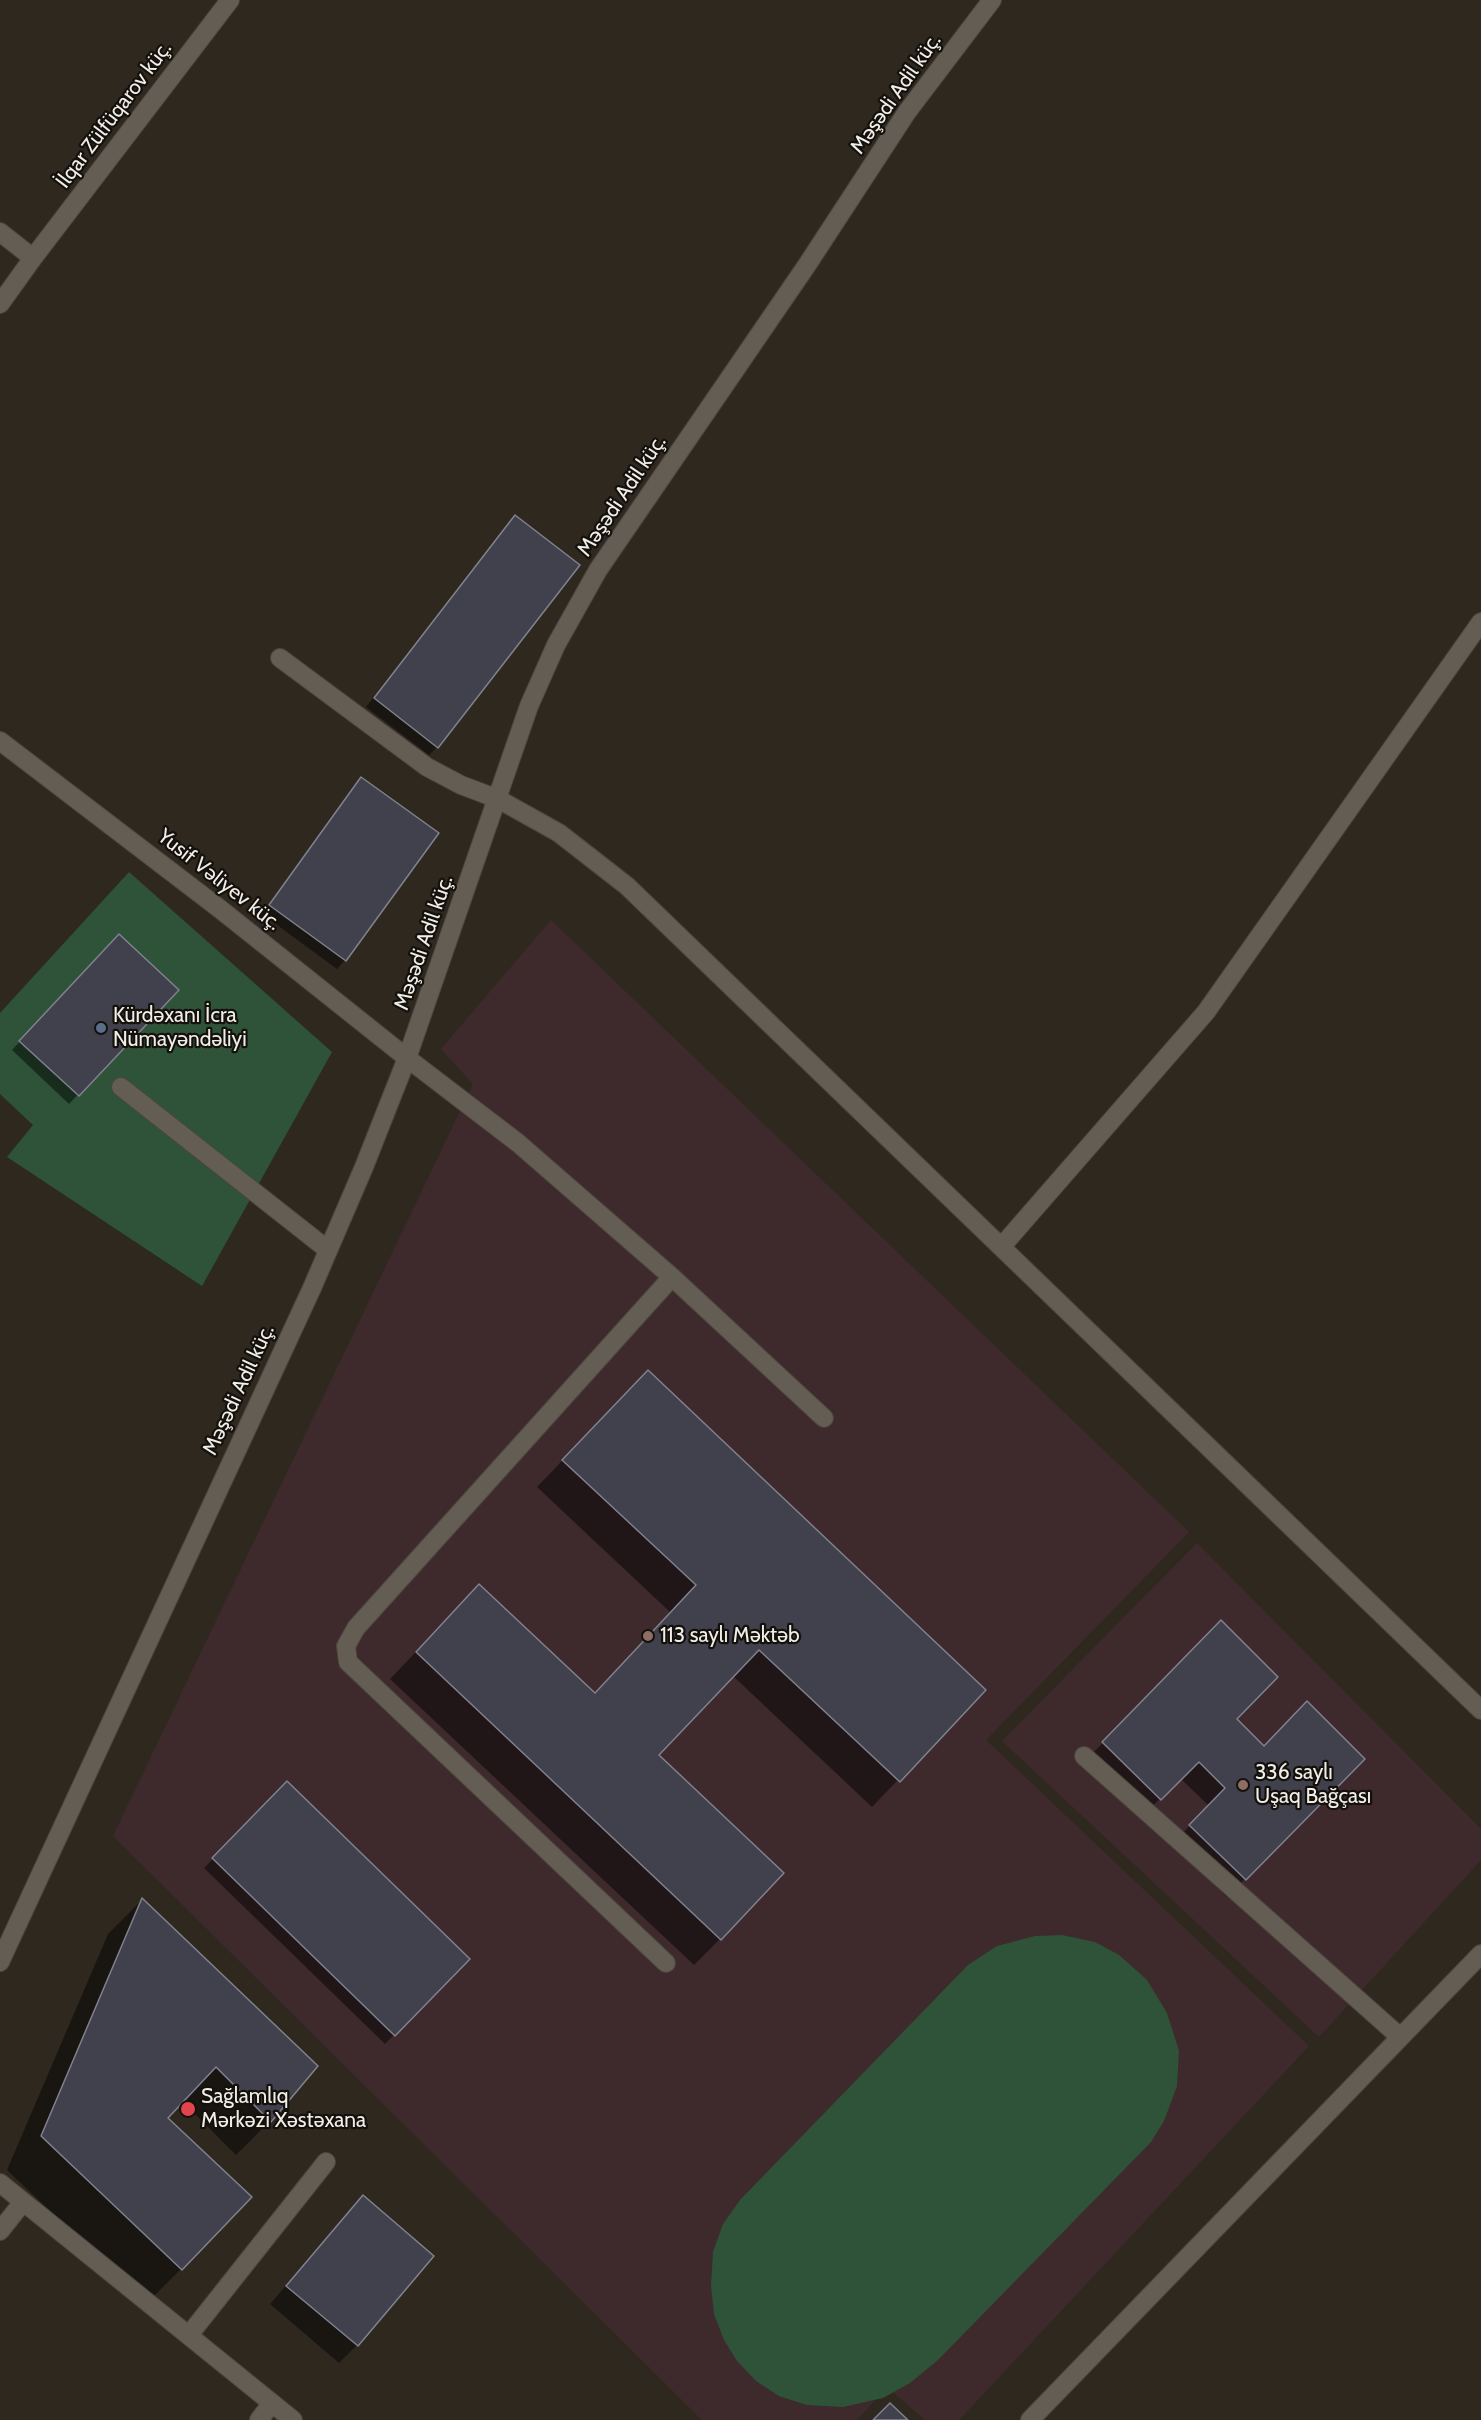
<!DOCTYPE html>
<meta charset="utf-8">
<style>
body{margin:0}
canvas{display:block;background:#2e281f}
</style>
<canvas width="1481" height="2420"></canvas>
<script>
const ctx = document.querySelector('canvas').getContext('2d');
ctx.lineJoin = 'round';
function fill(path, color) {
  ctx.fillStyle = color;
  ctx.fill(path, 'evenodd');
}
function shape(rows) {
  const path = new Path2D();
  for (const r of rows) {
    path.moveTo(r[0], r[1]);
    for (let i = 2; i < r.length; i += 2) path.lineTo(r[i], r[i + 1]);
  }
  return path;
}
function trace(path, color, width, dash) {
  ctx.strokeStyle = color;
  ctx.lineWidth = width;
  ctx.lineCap = dash ? 'butt' : 'round';
  ctx.setLineDash(dash || []);
  ctx.stroke(path);
}
function drawText(font, color, halo, rows, align = 'center') {
  ctx.font = font + ' Cabin,sans-serif';
  ctx.lineWidth = 4.5;
  ctx.setLineDash([]);
  ctx.textBaseline = 'middle';
  ctx.strokeStyle = halo;
  ctx.fillStyle = color;
  for (const [text, x, y, turn = 0] of rows) {
    ctx.save();
    ctx.translate(x, y);
    ctx.rotate((+turn || 0) * Math.PI / 180);
    ctx.textAlign = isNaN(turn) ? turn : align;
    if (halo) ctx.strokeText(text, 0, 0);
    ctx.fillText(text, 0, 0);
    ctx.restore();
  }
}
const education = shape([
 [551,920,1189,1532,986,1740,1309,2046,959,2420,925,2420,887,2387,857,2420,702,2420,113,1836,473,1084,441,1049],
 [1197,1543,1481,1829,1481,1860,1319,2037,1002,1741]
]);
const green = shape([
 [129,872,332,1052,202,1286,7,1157,33,1125,0,1094,0,1013],
 [1062,1935,1095,1942,1119,1955,1147,1980,1167,2013,1179,2051,1177,2086,1164,2121,1151,2142,938,2360,910,2383,883,2398,843,2407,807,2405,779,2396,756,2381,737,2361,724,2340,714,2314,711,2286,713,2252,723,2224,740,2200,968,1965,997,1946,1035,1936]
]);
const shadow = shape([
 [507,526,437,747,429,755,366,707],
 [361,779,345,960,337,969,262,914],
 [110,945,177,990,69,1104,12,1050],
 [622,1398,984,1690,872,1807,733,1676,657,1755,720,1939,694,1965,390,1679,453,1613,594,1695,671,1613,537,1487],
 [1221,1622,1235,1719,1264,1747,1363,1759,1227,1897,1172,1844,1209,1806,1180,1778,1142,1817,1085,1761],
 [287,1783,468,1959,385,2044,204,1868],
 [142,1900,270,2121,236,2155,182,2101,166,2118,181,2269,147,2303,7,2170,108,1934],
 [363,2197,357,2345,339,2363,270,2304]
]);
const building = shape([
 [515,515,580,565,438,748,374,698,515,515],
 [361,777,439,833,346,961,269,905,361,777],
 [119,934,179,990,79,1096,19,1041,119,934],
 [648,1370,986,1690,900,1782,759,1650,659,1755,784,1873,721,1940,416,1652,479,1584,595,1693,696,1585,562,1460,648,1370],
 [1221,1620,1278,1677,1237,1719,1264,1746,1307,1701,1365,1759,1246,1880,1189,1825,1225,1788,1199,1762,1161,1800,1102,1742,1221,1620],
 [287,1781,470,1959,395,2036,212,1858,287,1781],
 [142,1898,318,2066,271,2122,216,2067,168,2118,252,2197,182,2270,41,2136,142,1898],
 [363,2195,434,2256,358,2346,286,2286,363,2195],
 [890,2403,908,2420,873,2420,890,2403]
]);
const minor = shape([
 [0,232,33,258,0,304],
 [33,258,230,0],
 [280,658,427,767,461,785,498,799,559,833,627,886,1481,1710],
 [0,741,220,909,407,1058,518,1143,672,1277,824,1418],
 [121,1087,328,1250],
 [1002,1246,1206,1012,1481,622],
 [1084,1756,1399,2036],
 [0,1962,312,1288,364,1167,407,1058,529,706,556,645,598,570,807,265,907,112,992,0],
 [666,1963,348,1662,346,1646,356,1628,672,1277],
 [0,2183,293,2420],
 [0,2231,23,2202],
 [189,2335,326,2162],
 [259,2420,272,2403],
 [1030,2420,1481,1954]
]);
const markers = [
 [101,1028,6,"#5c6f8a"],
 [648,1636,6,"#8d6e63"],
 [1243,1785,6,"#8d6e63"],
 [188,2109,8,"#e0444e"]
];
const streetNames = [
 ["Məşədi Adil küç.",896,94,-55],
 ["İlqar Zülfüqarov küç.",114,115,-53],
 ["Məşədi Adil küç.",622,496,-56],
 ["Yusif Vəliyev küç.",219,880,38],
 ["Məşədi Adil küç.",424,943,-71],
 ["Məşədi Adil küç.",239,1390,-65]
];
const poiNames = [
 ["Kürdəxanı İcra",113,1016],
 ["Nümayəndəliyi",113,1040],
 ["113 saylı Məktəb",660,1636],
 ["336 saylı",1255,1773],
 ["Uşaq Bağçası",1255,1797],
 ["Sağlamlıq",201,2097],
 ["Mərkəzi Xəstəxana",201,2121]
];
fill(education, '#3e2a2c');
fill(green, '#2e5339');
fill(shadow, '#0007');
fill(building, '#40414c');
trace(building, '#81828e', 1.5);
trace(minor, '#4b463e', 20);
trace(minor, '#645d53', 18);
for (const [x, y, r, color] of markers) {
  const dot = new Path2D();
  dot.arc(x, y, r, 0, 2 * Math.PI);
  ctx.fillStyle = color;
  ctx.fill(dot);
  trace(dot, '#14110d', 2);
}
drawText('21px', '#f1ede7', '#14110d', streetNames);
drawText('21px', '#f1ede7', '#14110d', poiNames, 'left');
</script>
